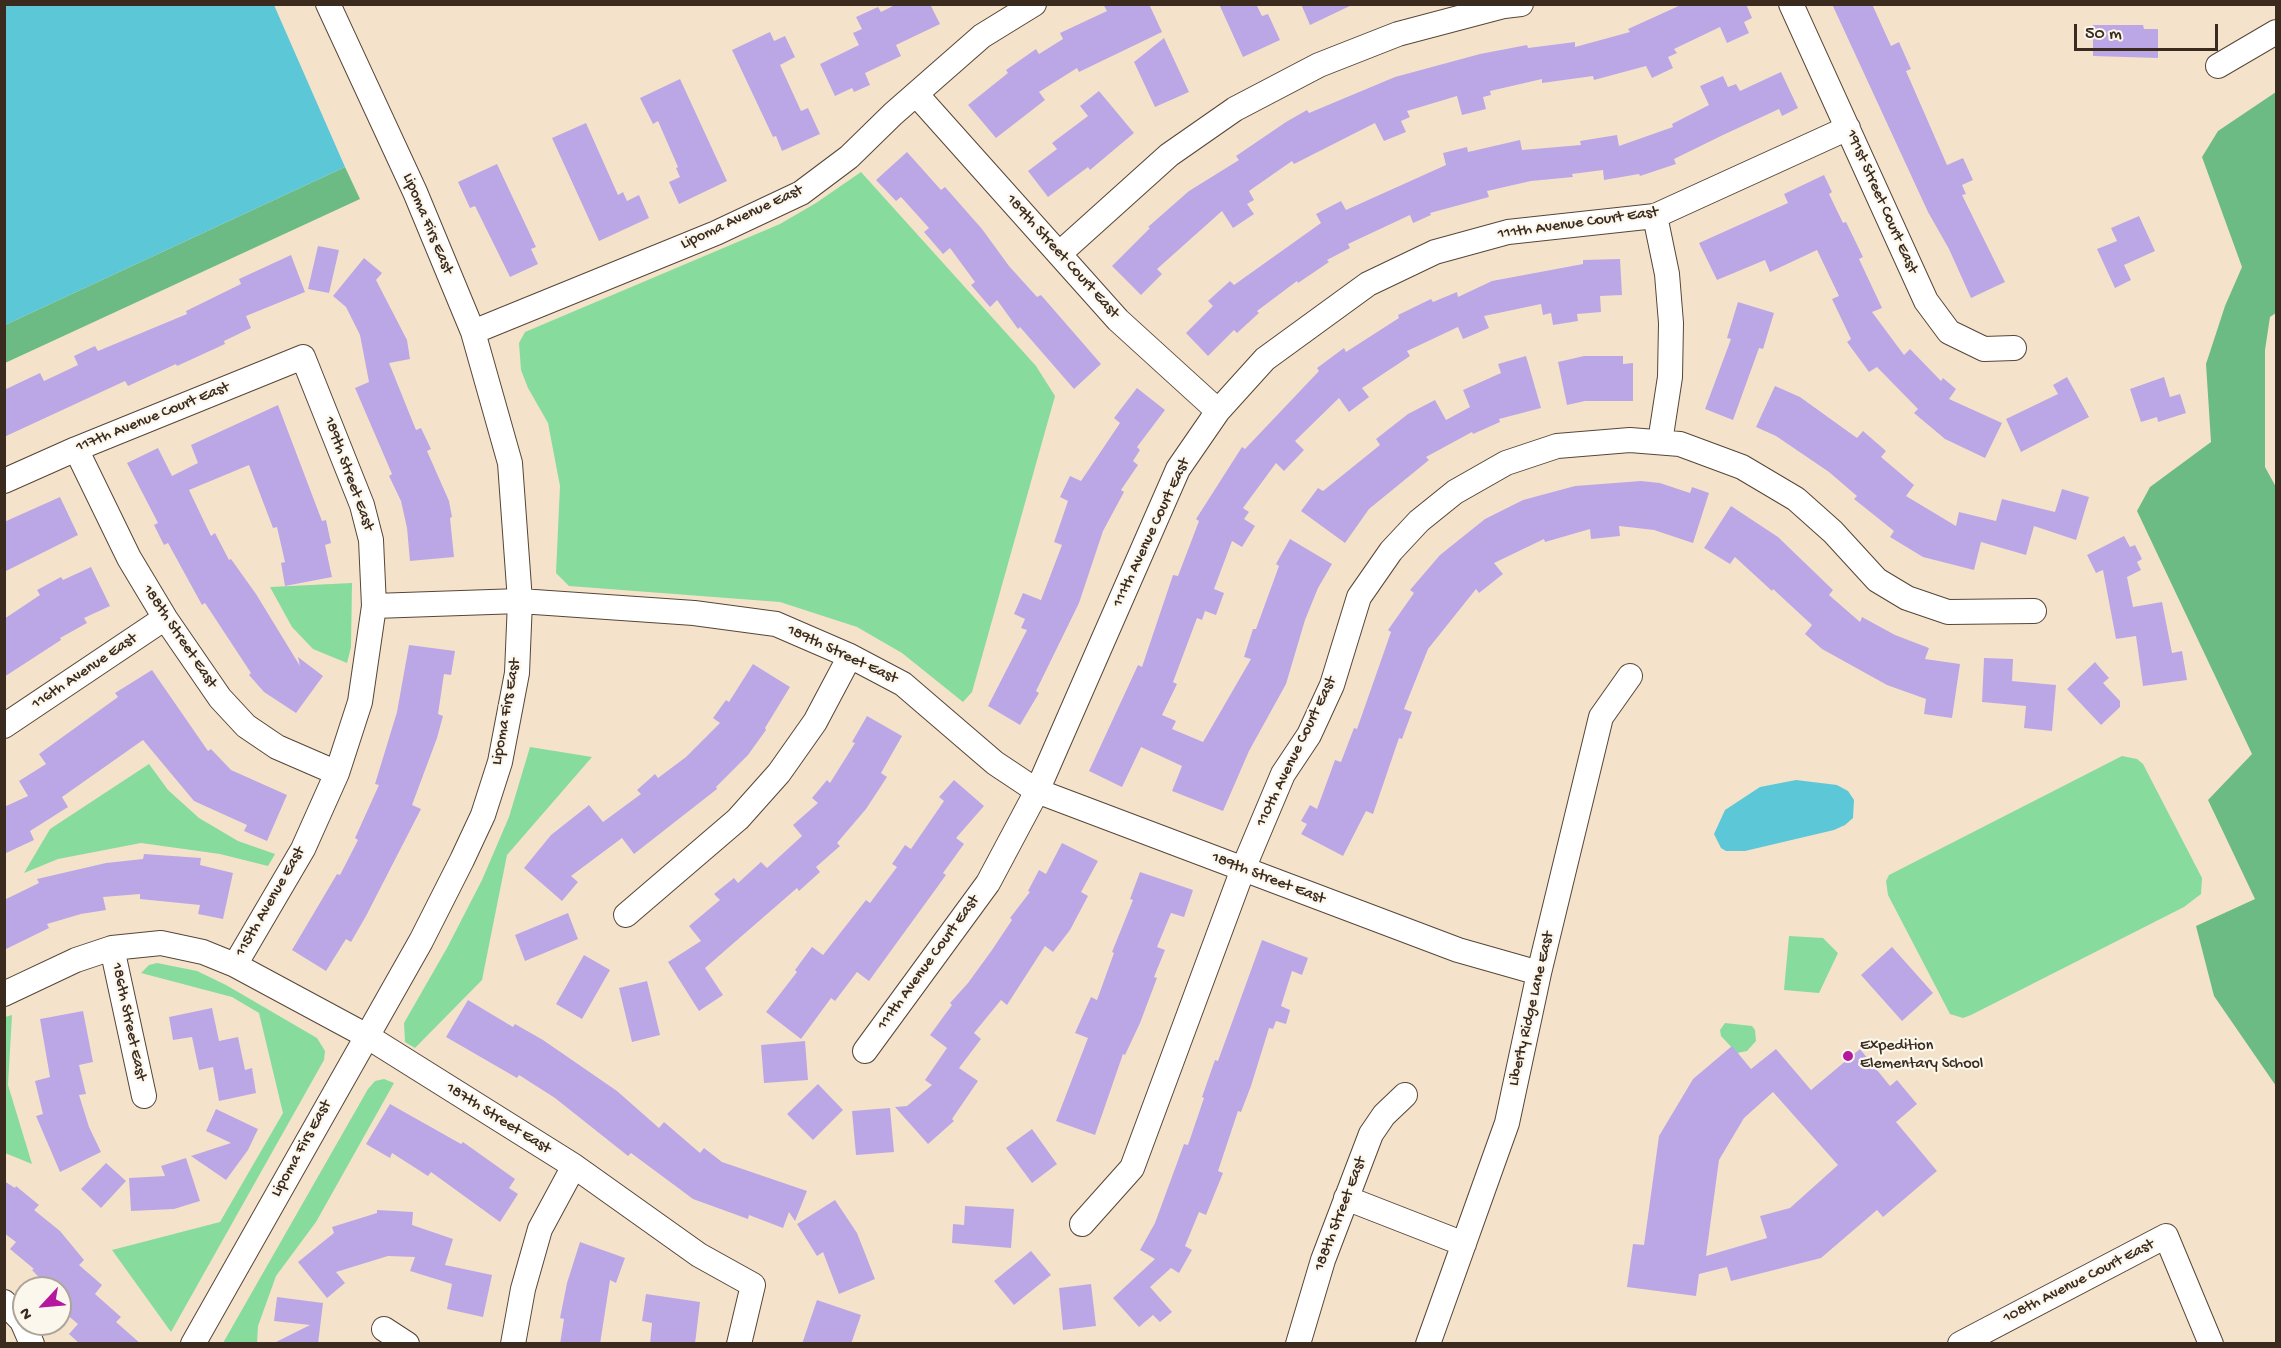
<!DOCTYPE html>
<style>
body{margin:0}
#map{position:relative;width:2281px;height:1348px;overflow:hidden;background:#f4e3ca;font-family:"Gochi Hand",sans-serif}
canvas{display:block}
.frame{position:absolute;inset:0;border:6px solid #3b2a1e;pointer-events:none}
.north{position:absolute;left:12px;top:1276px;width:60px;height:60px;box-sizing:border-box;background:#fbf7ec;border:2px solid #aea59a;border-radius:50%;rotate:244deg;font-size:16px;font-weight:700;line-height:24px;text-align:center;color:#3b2a1e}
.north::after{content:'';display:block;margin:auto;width:21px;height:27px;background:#b5179e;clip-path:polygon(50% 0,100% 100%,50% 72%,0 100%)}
.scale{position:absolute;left:2074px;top:24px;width:144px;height:27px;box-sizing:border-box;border:3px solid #3b2a1e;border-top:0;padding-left:8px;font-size:18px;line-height:21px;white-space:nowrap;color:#3b2a1e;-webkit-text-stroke:4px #fbf7ec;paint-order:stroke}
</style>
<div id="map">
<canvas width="2281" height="1348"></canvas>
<div class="frame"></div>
<div class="north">N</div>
<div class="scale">50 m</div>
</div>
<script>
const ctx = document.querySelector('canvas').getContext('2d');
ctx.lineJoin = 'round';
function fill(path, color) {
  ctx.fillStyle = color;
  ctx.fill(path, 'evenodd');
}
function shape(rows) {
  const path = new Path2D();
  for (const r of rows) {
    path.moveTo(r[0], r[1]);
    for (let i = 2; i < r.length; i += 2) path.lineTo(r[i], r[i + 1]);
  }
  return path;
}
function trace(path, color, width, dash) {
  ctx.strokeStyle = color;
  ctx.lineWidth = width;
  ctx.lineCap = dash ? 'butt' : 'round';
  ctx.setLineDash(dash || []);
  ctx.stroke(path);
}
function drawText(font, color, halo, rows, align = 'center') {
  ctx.font = font + ' "Gochi Hand",sans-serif';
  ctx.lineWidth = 4.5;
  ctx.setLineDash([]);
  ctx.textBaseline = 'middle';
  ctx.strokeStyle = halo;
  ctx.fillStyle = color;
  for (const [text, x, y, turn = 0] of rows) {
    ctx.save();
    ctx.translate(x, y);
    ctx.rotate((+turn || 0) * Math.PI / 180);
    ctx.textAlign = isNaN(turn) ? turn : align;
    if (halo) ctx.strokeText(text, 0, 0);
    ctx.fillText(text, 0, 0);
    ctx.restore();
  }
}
const green = shape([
 [861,172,1036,366,1055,396,972,692,963,702,902,653,857,627,780,602,569,586,556,573,560,486,548,423,528,388,521,370,519,343,525,332,780,224,816,203],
 [352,583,351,647,347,663,313,649,292,627,270,587],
 [530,747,592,757,507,855,482,980,415,1048,405,1042,404,1023,447,948,482,880,509,817],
 [2122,756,2137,759,2143,764,2202,878,2201,894,2184,907,1971,1015,1963,1018,1950,1014,1888,895,1886,881,1889,875],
 [149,764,168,790,199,818,238,841,275,854,268,866,220,854,141,843,58,859,24,873,50,829],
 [1789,936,1823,938,1838,953,1819,993,1784,990],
 [157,963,197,971,226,985,317,1038,325,1051,324,1060,171,1332,112,1250,220,1222,283,1113,259,1013,232,997,141,973,149,965],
 [12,1015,8,1085,32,1164,5,1153,5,1017],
 [1725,1023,1752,1026,1755,1030,1756,1041,1747,1051,1737,1053,1721,1036,1720,1030],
 [384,1079,394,1083,316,1222,276,1276,258,1326,257,1343,223,1343,368,1089,375,1081]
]);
const forest = shape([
 [2276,92,2276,313,2270,317,2265,350,2265,467,2276,487,2276,1086,2214,996,2196,926,2255,899,2208,800,2252,754,2137,511,2150,487,2211,442,2206,364,2225,306,2242,267,2202,157,2218,131],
 [345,167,360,199,5,363,5,325]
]);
const water = shape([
 [4,5,274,5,345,167,5,325],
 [1796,780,1837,785,1848,791,1854,800,1853,818,1845,825,1834,830,1745,851,1726,851,1721,848,1714,834,1725,810,1760,787]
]);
const building = shape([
 [897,4,930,4,940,24,896,45,901,56,865,73,870,85,854,92,852,88,835,96,820,64,859,45,853,33,862,29,856,17,878,7,881,12],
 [1103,4,1149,4,1162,32,1079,72,1077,68,1039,92,1045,100,996,138,968,105,1008,73,1006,70,1036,49,1039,54,1063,39,1060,33,1107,11],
 [1219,4,1256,4,1262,16,1268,14,1280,40,1243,57],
 [1301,4,1354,4,1310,25],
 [1683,4,1746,4,1752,18,1744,22,1749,33,1727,43,1720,27,1674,49,1677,53,1668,57,1673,68,1652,78,1646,66,1594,80,1593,76,1542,83,1542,79,1490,91,1491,95,1483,97,1486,109,1462,115,1457,96,1407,111,1410,117,1401,121,1406,132,1384,141,1375,123,1294,164,1292,161,1249,191,1254,200,1247,204,1254,214,1233,228,1222,211,1157,269,1162,274,1141,295,1112,266,1150,228,1148,227,1189,191,1239,160,1236,156,1286,122,1307,110,1309,113,1395,77,1480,54,1527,45,1528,48,1575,42,1575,47,1630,32,1628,29],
 [1832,4,1872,4,1891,46,1899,42,1911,69,1906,71,1947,165,1963,158,1973,180,1962,185,1966,194,1962,195,2005,282,1971,298,1949,249,1928,212],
 [2093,25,2143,25,2144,29,2158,29,2158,58,2093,56],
 [770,32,774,41,785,36,795,57,780,65,801,111,808,108,820,134,782,151,776,136,773,137,732,50],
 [1164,38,1189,92,1155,107,1134,62],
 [1781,72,1798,108,1782,116,1779,109,1723,135,1674,159,1676,164,1640,176,1639,174,1604,180,1603,170,1572,174,1573,177,1531,181,1487,191,1489,197,1430,213,1431,215,1413,223,1410,215,1348,244,1350,248,1327,260,1329,262,1298,283,1297,281,1257,311,1259,313,1237,333,1234,330,1208,356,1186,333,1213,306,1208,301,1230,281,1234,285,1321,223,1316,214,1341,201,1346,210,1446,165,1443,153,1467,147,1468,152,1520,140,1522,150,1581,145,1580,141,1617,135,1619,146,1673,127,1672,124,1709,105,1700,86,1723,76,1728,87,1736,84,1740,91],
 [680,79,727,181,679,204,669,182,680,177,676,168,678,167,658,121,653,124,640,98],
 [1099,91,1134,133,1090,170,1088,167,1048,197,1028,171,1057,149,1052,143,1088,116,1080,106],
 [586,123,618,195,623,192,627,201,639,195,649,218,599,241,552,138],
 [907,152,941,190,945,187,982,229,1009,266,1037,297,1041,295,1101,364,1074,389,1020,327,1018,329,997,300,990,307,971,285,975,282,950,248,943,254,924,232,929,228,901,197,896,201,876,180],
 [497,164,536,247,531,249,538,264,510,277,475,206,470,208,458,182],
 [1824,175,1832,192,1829,194,1843,223,1846,222,1863,257,1859,259,1882,308,1872,312,1904,355,1910,349,1941,381,1943,378,1956,389,1949,399,2002,423,1985,458,1945,439,1914,413,1918,409,1877,367,1869,372,1847,342,1851,339,1832,299,1839,296,1817,250,1770,272,1765,260,1717,280,1699,243,1788,203,1784,194],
 [2139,216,2155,251,2124,265,2131,280,2115,288,2097,249,2117,241,2111,228],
 [318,246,339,250,329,293,308,289],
 [291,255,305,292,246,316,251,328,224,341,225,344,177,366,176,364,128,386,125,381,4,437,4,390,40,373,44,381,78,365,74,356,95,346,98,351,187,314,186,311,241,284,239,279],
 [364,258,382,273,376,280,407,340,410,359,389,363,416,430,421,428,431,449,427,451,449,501,452,517,450,518,454,557,410,561,407,528,401,501,389,476,392,474,355,388,369,382,360,335,346,307,333,296],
 [1620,259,1622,295,1600,296,1601,312,1577,314,1578,321,1553,325,1551,313,1543,315,1541,304,1484,316,1489,328,1463,339,1458,327,1407,351,1410,356,1362,388,1369,397,1349,412,1339,398,1295,441,1304,450,1284,471,1276,463,1243,508,1249,512,1244,519,1255,526,1242,547,1232,541,1214,589,1224,593,1216,615,1205,611,1202,620,1197,618,1173,682,1177,684,1162,715,1176,721,1172,729,1203,742,1251,659,1244,657,1253,629,1256,629,1279,566,1276,564,1290,539,1332,564,1318,588,1305,620,1286,684,1249,751,1223,811,1172,791,1182,766,1141,747,1122,787,1089,771,1138,665,1142,667,1173,575,1178,576,1199,521,1196,519,1242,447,1245,449,1319,371,1317,368,1344,348,1346,352,1399,318,1398,315,1431,299,1433,302,1457,292,1458,297,1492,281,1583,264,1583,260],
 [1738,302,1774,313,1763,349,1759,348,1733,420,1705,409,1731,339,1727,338],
 [1526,356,1541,408,1499,419,1500,422,1473,434,1472,432,1426,457,1429,460,1369,509,1345,543,1301,511,1318,488,1323,491,1380,445,1376,439,1408,414,1435,400,1446,420,1470,407,1463,390,1501,373,1498,364],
 [1584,356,1623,356,1623,364,1633,363,1633,401,1585,401,1567,405,1558,362],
 [2067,377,2089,417,2021,452,2006,419,2058,394,2053,385],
 [2164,377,2170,397,2180,394,2186,413,2158,422,2157,417,2141,422,2130,389],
 [1775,386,1800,397,1857,438,1863,431,1886,451,1881,457,1914,485,1906,496,1956,526,1959,512,1996,521,2002,499,2055,512,2062,489,2089,497,2076,540,2034,526,2026,555,1981,542,1974,570,1923,557,1890,537,1894,531,1854,499,1857,496,1829,472,1776,436,1756,427],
 [1137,388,1165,410,1137,447,1140,450,1133,461,1138,465,1121,490,1124,492,1103,531,1079,603,1036,691,1039,693,1020,725,988,706,1027,630,1021,628,1025,619,1014,614,1023,593,1041,600,1062,545,1054,542,1068,501,1060,497,1070,476,1081,481,1120,423,1114,418],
 [278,405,322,521,326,520,331,543,325,545,332,577,285,586,281,563,285,562,277,527,273,528,249,465,189,490,211,536,215,533,229,560,231,559,256,594,300,666,298,657,323,676,296,713,264,692,249,675,251,673,205,603,202,605,168,543,164,545,154,525,158,523,127,463,158,448,172,476,198,463,191,445],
 [1641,481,1660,483,1690,493,1692,487,1709,493,1693,543,1654,530,1619,526,1620,536,1591,539,1590,529,1545,542,1544,539,1494,563,1503,574,1479,593,1476,589,1428,649,1404,709,1412,712,1402,739,1399,738,1373,814,1366,811,1343,856,1301,834,1307,824,1301,821,1310,805,1317,809,1335,760,1341,762,1354,728,1357,729,1391,632,1388,630,1414,593,1410,590,1440,555,1485,519,1523,500,1575,486],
 [60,497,78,535,4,572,4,522],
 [1731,506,1778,537,1833,590,1829,595,1860,622,1862,617,1895,635,1929,648,1925,659,1960,664,1952,718,1924,714,1926,699,1887,685,1822,649,1805,634,1812,625,1773,589,1772,591,1735,557,1730,564,1704,548],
 [2124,536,2130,547,2135,545,2142,559,2137,562,2141,570,2127,577,2133,607,2162,602,2172,653,2182,651,2187,680,2143,686,2136,636,2116,639,2103,570,2096,573,2087,555],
 [91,567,110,606,84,618,87,623,60,638,61,640,4,677,4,619,40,595,37,590,61,577,63,580],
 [409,645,455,651,451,675,444,674,438,714,443,716,437,738,412,805,421,809,366,916,351,942,346,939,326,971,292,950,337,874,340,875,358,840,355,838,379,785,375,784,397,712],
 [1984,658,2013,659,2012,681,2056,685,2052,731,2024,728,2026,706,1982,702],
 [2095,662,2109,678,2103,683,2120,701,2120,707,2101,725,2067,689],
 [753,664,790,687,765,728,766,730,748,755,716,787,717,789,634,854,622,838,571,876,578,882,562,901,524,868,551,835,589,805,603,822,641,794,637,790,655,774,658,778,686,757,720,723,713,718,726,700,729,702],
 [152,670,208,751,211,749,231,770,287,795,267,841,244,831,247,825,194,801,143,740,62,797,68,807,30,831,34,840,4,854,4,807,28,796,19,781,46,764,39,754,118,697,115,693],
 [867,716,902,736,881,773,887,777,866,809,837,843,840,846,816,867,820,872,799,891,797,888,705,968,723,995,699,1011,668,962,701,941,689,926,720,900,714,894,734,878,738,883,761,862,767,868,802,836,793,825,818,803,812,798,827,780,830,783,855,743,852,742],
 [954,780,984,806,956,838,964,844,943,873,946,875,869,981,857,972,835,1001,831,998,801,1039,766,1012,797,972,795,970,812,947,823,955,866,900,870,903,897,867,892,864,905,845,911,849,944,801,939,797],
 [1062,843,1098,861,1081,892,1088,896,1070,930,1053,952,1045,946,1007,1005,1001,1000,974,1033,981,1039,959,1068,978,1081,952,1119,954,1121,928,1144,895,1107,907,1106,932,1085,925,1080,947,1048,930,1035,952,1005,950,1003,968,983,992,950,1012,920,1010,918,1030,892,1028,891,1039,870,1046,874],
 [144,854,201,858,200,865,233,873,223,919,198,914,200,905,140,899,140,894,103,897,106,910,81,914,47,924,49,928,4,950,4,900,39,883,37,879,106,863,143,859],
 [1140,872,1193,890,1184,917,1171,913,1157,947,1165,950,1154,977,1157,978,1140,1023,1125,1055,1123,1054,1095,1135,1056,1121,1088,1038,1075,1033,1091,997,1097,1000,1114,953,1112,952,1133,900,1130,899],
 [568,913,578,939,525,961,515,935],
 [1262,940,1308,958,1302,975,1292,971,1281,1006,1290,1010,1286,1024,1276,1021,1273,1029,1269,1028,1251,1086,1241,1112,1238,1111,1218,1171,1223,1173,1206,1215,1199,1212,1185,1246,1192,1250,1179,1273,1171,1268,1150,1287,1172,1312,1160,1322,1153,1315,1139,1327,1113,1298,1155,1259,1140,1250,1155,1223,1184,1144,1188,1145,1204,1098,1202,1097,1215,1060,1218,1061],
 [1892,947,1933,993,1902,1021,1861,975],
 [584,955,610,970,582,1019,556,1004],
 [647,981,660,1035,632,1042,619,988],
 [468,1000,513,1027,515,1024,543,1040,617,1091,659,1128,664,1122,700,1153,704,1148,722,1162,807,1191,795,1221,789,1212,783,1228,749,1215,748,1219,693,1199,631,1153,628,1156,555,1098,519,1075,517,1078,446,1037],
 [212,1008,219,1041,238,1037,245,1070,252,1068,256,1093,219,1101,213,1067,199,1070,192,1037,173,1040,169,1017],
 [83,1011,93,1062,79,1065,86,1094,79,1095,89,1127,101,1152,60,1172,36,1116,43,1114,35,1081,50,1077,40,1019],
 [805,1041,808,1080,764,1083,761,1045],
 [1732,1046,1751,1069,1776,1049,1811,1090,1860,1049,1890,1086,1897,1080,1917,1104,1896,1122,1937,1171,1883,1217,1877,1210,1821,1258,1731,1281,1727,1267,1699,1274,1696,1296,1627,1287,1633,1244,1644,1245,1659,1136,1693,1079],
 [1773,1092,1838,1165,1790,1208,1760,1216,1767,1238,1706,1256,1719,1160,1744,1118],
 [818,1084,843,1110,813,1140,787,1114],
 [390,1104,461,1144,463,1142,515,1179,509,1188,518,1194,500,1222,431,1172,428,1176,392,1153,390,1158,366,1144],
 [890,1108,894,1152,856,1155,852,1111],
 [216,1109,258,1129,248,1150,226,1180,191,1156,231,1143,206,1131],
 [1032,1129,1057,1164,1032,1183,1006,1148],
 [186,1158,200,1201,174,1209,131,1211,129,1178,165,1176,161,1166],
 [106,1163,126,1181,101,1208,81,1189],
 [4,1181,15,1188,16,1186,39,1205,34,1210,60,1231,84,1260,79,1265,102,1285,95,1294,121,1317,116,1322,141,1344,80,1344,69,1334,78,1324,60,1309,60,1288,49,1288,32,1270,34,1269,10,1249,16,1242,4,1233],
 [835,1200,857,1233,875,1279,839,1294,823,1252,817,1256,797,1224],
 [965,1206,1014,1209,1011,1248,952,1243,953,1224,964,1225],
 [377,1210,413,1212,412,1225,453,1239,445,1265,492,1275,483,1317,447,1309,452,1284,410,1271,415,1257,388,1256,336,1272,345,1283,327,1298,298,1262,334,1233,332,1227,377,1213],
 [580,1242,625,1258,616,1283,610,1280,600,1344,560,1344,564,1319,560,1318,567,1283],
 [1031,1251,1051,1275,1014,1305,994,1281],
 [1091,1284,1096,1326,1063,1330,1059,1288],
 [646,1294,700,1302,695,1344,650,1344,652,1323,642,1321],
 [277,1297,323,1303,318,1344,272,1344,310,1325,274,1321],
 [817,1300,861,1315,851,1344,802,1344]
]);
const minor = shape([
 [1791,4,1926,301,1949,332,1984,349,2014,348],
 [2218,66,2276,32],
 [916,94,1118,320,1218,411],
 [1655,216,1667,274,1671,323,1670,377,1660,442],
 [1059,254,1169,155,1235,109,1319,65,1398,34,1504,6,1521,4],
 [473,332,716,233,801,193,849,157,893,114,982,36,1034,4],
 [76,449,129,558,165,618,220,698,246,726,277,747,337,773],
 [4,481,76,449,303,357,362,505,371,540,374,606,360,702,337,773,303,849,235,965],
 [374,606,520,601,694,613,776,624,850,656,903,684,995,763,1037,791,1458,950,1539,973],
 [4,726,165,618],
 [626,915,738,819,779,773,815,722,850,656],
 [112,948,144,1096],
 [4,994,76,960,112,948,161,943,203,952,235,965,365,1035,574,1166,699,1255,753,1285,739,1344],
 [865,1051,988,883,1037,791,1178,469,1218,411,1265,359,1368,284,1435,252,1508,232,1655,216,1848,128],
 [1346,1198,1464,1244],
 [1082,1224,1132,1168,1243,869,1283,774,1309,735,1332,685,1359,597,1391,551,1419,521,1455,492,1506,463,1557,446,1630,440,1680,444,1742,467,1796,499,1833,532,1877,580,1907,598,1948,612,2034,611],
 [4,1302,22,1321,32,1344],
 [384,1329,407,1344],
 [193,1344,421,941,462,860,483,815,500,762,517,673,520,601,510,463,473,332,415,192,328,4],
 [513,1344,523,1289,540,1229,574,1166],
 [1298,1344,1323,1260,1371,1134,1384,1115,1405,1095],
 [1428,1344,1507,1123,1539,973,1601,717,1630,676],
 [1960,1344,2166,1236,2211,1344]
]);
const markers = [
 [1848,1056,6,"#b5179e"]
];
const streetNames = [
 ["191st Street Court East",1881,202,66],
 ["Lipoma Avenue East",742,218,-25],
 ["Lipoma Firs East",427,224,67],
 ["111th Avenue Court East",1578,224,-8],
 ["189th Street Court East",1062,257,48],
 ["117th Avenue Court East",153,418,-22],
 ["189th Street East",348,474,70],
 ["111th Avenue Court East",1152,533,-65],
 ["188th Street East",179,637,56],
 ["189th Street East",842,655,25],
 ["116th Avenue East",85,672,-34],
 ["Lipoma Firs East",507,712,-80],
 ["110th Avenue Court East",1297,752,-64],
 ["189th Street East",1268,879,21],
 ["115th Avenue East",271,902,-60],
 ["111th Avenue Court East",929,963,-54],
 ["Liberty Ridge Lane East",1532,1009,-77],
 ["186th Street East",128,1022,78],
 ["187th Street East",498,1119,32],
 ["Lipoma Firs East",302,1149,-61],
 ["188th Street East",1341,1214,-69],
 ["108th Avenue Court East",2079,1282,-27]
];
const poiNames = [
 ["Expedition",1860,1047],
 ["Elementary School",1860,1065]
];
fill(green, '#87db9d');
fill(forest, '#6dbb84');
fill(water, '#5cc7d7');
fill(building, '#bca7e6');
trace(minor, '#574638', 26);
trace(minor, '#fff', 24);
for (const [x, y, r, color] of markers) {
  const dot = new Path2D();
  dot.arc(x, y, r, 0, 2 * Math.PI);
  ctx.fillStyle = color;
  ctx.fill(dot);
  trace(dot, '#fbf7ec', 2);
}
drawText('16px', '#3b2a1e', '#fbf7ec', streetNames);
drawText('16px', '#3b2a1e', '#fbf7ec', poiNames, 'left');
</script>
